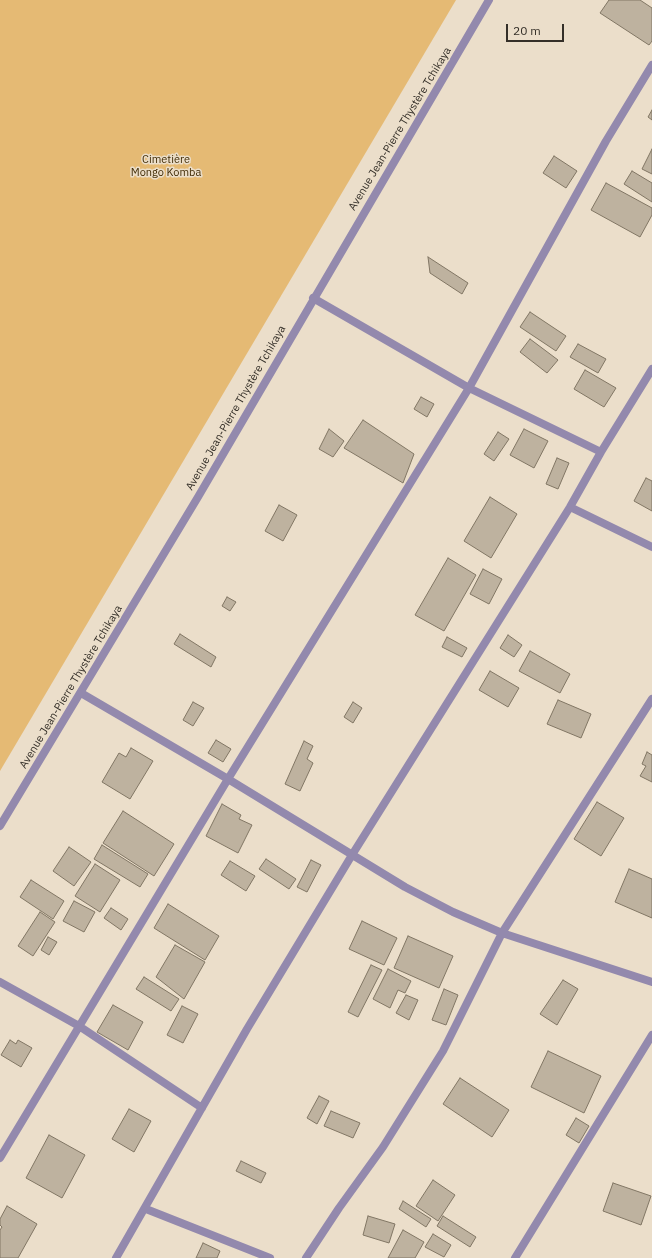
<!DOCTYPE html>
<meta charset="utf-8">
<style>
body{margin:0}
#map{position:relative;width:652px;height:1258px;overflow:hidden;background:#ebdeca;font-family:"IBM Plex Sans",sans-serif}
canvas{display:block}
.scale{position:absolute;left:506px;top:24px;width:58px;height:18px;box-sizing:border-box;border:2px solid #342f28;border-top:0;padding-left:5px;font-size:12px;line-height:14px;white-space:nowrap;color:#342f28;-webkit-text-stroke:3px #ebdeca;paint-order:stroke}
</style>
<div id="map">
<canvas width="652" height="1258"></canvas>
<div class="scale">20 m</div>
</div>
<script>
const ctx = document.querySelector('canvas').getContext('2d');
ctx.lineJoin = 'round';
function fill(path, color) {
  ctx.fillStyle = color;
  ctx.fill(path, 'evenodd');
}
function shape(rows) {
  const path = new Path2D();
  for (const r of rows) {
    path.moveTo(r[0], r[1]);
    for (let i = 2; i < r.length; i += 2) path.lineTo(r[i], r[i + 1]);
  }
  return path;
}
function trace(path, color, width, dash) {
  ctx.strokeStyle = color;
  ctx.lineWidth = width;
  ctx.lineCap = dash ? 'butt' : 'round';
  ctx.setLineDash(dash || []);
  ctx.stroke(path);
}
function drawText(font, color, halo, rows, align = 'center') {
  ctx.font = font + ' "IBM Plex Sans",sans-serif';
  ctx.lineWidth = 3;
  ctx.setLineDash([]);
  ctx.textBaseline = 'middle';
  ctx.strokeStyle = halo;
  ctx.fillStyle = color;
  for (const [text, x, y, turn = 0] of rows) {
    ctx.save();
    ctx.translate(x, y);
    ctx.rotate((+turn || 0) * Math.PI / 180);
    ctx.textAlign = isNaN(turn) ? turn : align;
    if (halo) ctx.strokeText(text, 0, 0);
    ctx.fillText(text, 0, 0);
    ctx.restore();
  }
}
const green = shape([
 [0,0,456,0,0,771]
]);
const building = shape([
 [609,0,640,0,652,8,652,41,649,45,600,13,609,0],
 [652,110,652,120,648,117,652,110],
 [652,149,652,174,642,169,652,149],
 [554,156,577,171,566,188,543,173,554,156],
 [632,171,652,183,652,202,624,184,632,171],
 [606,183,652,208,652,215,640,237,591,210,606,183],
 [428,257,468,283,462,294,430,273,428,257],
 [530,312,566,336,556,351,520,327,530,312],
 [530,339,558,360,547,373,520,352,530,339],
 [578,344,606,359,598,373,570,357,578,344],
 [585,370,616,388,604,407,574,389,585,370],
 [421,397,434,404,427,417,414,409,421,397],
 [363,420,414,454,403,483,344,448,363,420],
 [329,429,344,441,333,457,319,449,329,429],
 [524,429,548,441,534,468,510,455,524,429],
 [498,432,509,439,494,461,484,454,498,432],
 [557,458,569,463,558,489,546,484,557,458],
 [646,478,652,481,652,511,634,501,646,478],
 [490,497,517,514,491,558,464,541,490,497],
 [279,505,297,515,283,541,265,531,279,505],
 [448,558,476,575,444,631,415,615,448,558],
 [483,569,502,579,489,604,470,594,483,569],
 [227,597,236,602,230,611,222,606,227,597],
 [180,634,216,657,211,667,174,644,180,634],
 [508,635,522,645,514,657,500,648,508,635],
 [447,637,467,648,462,657,442,647,447,637],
 [530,651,570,674,560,693,519,671,530,651],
 [490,671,519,688,508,707,479,690,490,671],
 [558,700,591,714,581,738,547,724,558,700],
 [193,702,204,708,193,726,183,720,193,702],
 [353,702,362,708,353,723,344,717,353,702],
 [216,740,231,749,223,762,208,753,216,740],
 [304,741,313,746,307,759,313,763,300,791,285,784,304,741],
 [131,748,153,761,130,799,102,782,119,753,126,757,131,748],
 [647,752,652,755,652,782,640,776,646,766,642,764,647,752],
 [597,802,624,818,601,856,574,839,597,802],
 [222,804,241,815,239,819,252,825,238,853,206,836,222,804],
 [123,811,174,844,154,876,103,843,123,811],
 [102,845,148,874,140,887,94,859,102,845],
 [69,847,91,862,74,886,53,871,69,847],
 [266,859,296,879,289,889,259,869,266,859],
 [311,860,321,865,307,892,297,887,311,860],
 [230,861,255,876,246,891,221,875,230,861],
 [95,864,120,880,100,912,75,896,95,864],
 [629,869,652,879,652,918,615,902,629,869],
 [31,880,64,901,53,919,20,897,31,880],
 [74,901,95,912,84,932,63,921,74,901],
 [168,904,219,936,205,960,154,928,168,904],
 [111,908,128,919,121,930,104,918,111,908],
 [40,912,55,922,33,956,18,946,40,912],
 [362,921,397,938,384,965,349,949,362,921],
 [408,936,453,956,439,988,394,968,408,936],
 [48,937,57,942,49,955,41,950,48,937],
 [175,945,205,962,184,999,156,977,175,945],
 [371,965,382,970,358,1017,348,1012,371,965],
 [388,969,411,981,405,993,398,990,390,1008,373,999,388,969],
 [144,977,179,999,171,1011,136,989,144,977],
 [563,980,578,989,557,1025,540,1014,563,980],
 [444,989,458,995,446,1025,432,1020,444,989],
 [406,995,418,1000,409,1020,396,1013,406,995],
 [113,1005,143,1022,128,1050,97,1032,113,1005],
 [182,1006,198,1014,183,1043,167,1035,182,1006],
 [10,1040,16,1044,18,1040,32,1048,21,1067,1,1055,10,1040],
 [548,1051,601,1076,584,1113,531,1087,548,1051],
 [460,1078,509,1110,492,1137,443,1104,460,1078],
 [319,1096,329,1101,317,1124,307,1118,319,1096],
 [129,1109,151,1121,134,1152,112,1139,129,1109],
 [331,1111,360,1123,353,1138,324,1126,331,1111],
 [576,1118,589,1126,579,1143,566,1135,576,1118],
 [49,1135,85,1155,62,1198,26,1178,49,1135],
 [241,1161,266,1173,261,1183,236,1171,241,1161],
 [433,1180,455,1195,438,1221,416,1206,433,1180],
 [613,1183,651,1196,641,1225,603,1211,613,1183],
 [403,1201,431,1219,426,1227,399,1209,403,1201],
 [7,1206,37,1224,18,1258,0,1258,0,1230,2,1227,0,1225,0,1219,7,1206],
 [368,1216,395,1224,389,1243,363,1235,368,1216],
 [443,1216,476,1237,470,1247,437,1226,443,1216],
 [403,1230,424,1242,415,1258,388,1258,403,1230],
 [433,1234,451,1245,444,1257,425,1247,433,1234],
 [203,1243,220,1251,217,1258,196,1258,203,1243]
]);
const minor = shape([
 [313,298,469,388,601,452,652,369],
 [570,507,652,547],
 [81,693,228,779,405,887,453,912,502,933,652,982],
 [0,982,79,1026,202,1108],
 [0,1158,228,779,469,388,606,141,652,65],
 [146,1209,270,1258],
 [116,1258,247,1029,352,855,570,507,601,452],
 [306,1258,339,1208,383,1147,443,1051,502,933,652,699],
 [515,1258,652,1035]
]);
const tertiary = shape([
 [0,826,198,497,489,0]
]);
const streetNames = [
 ["Avenue Jean-Pierre Thystère Tchikaya",400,129,-59],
 ["Avenue Jean-Pierre Thystère Tchikaya",236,408,-60],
 ["Avenue Jean-Pierre Thystère Tchikaya",71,687,-59]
];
const parkNames = [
 ["Cimetière",166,160],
 ["Mongo Komba",166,173]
];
fill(green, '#e5ba74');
fill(building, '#beb29f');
trace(building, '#817664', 1);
trace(minor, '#9389ad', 8);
trace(tertiary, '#9389ad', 8);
drawText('11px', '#342f28', '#ebdeca', streetNames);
drawText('11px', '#402b04', '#ebdeca', parkNames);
</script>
